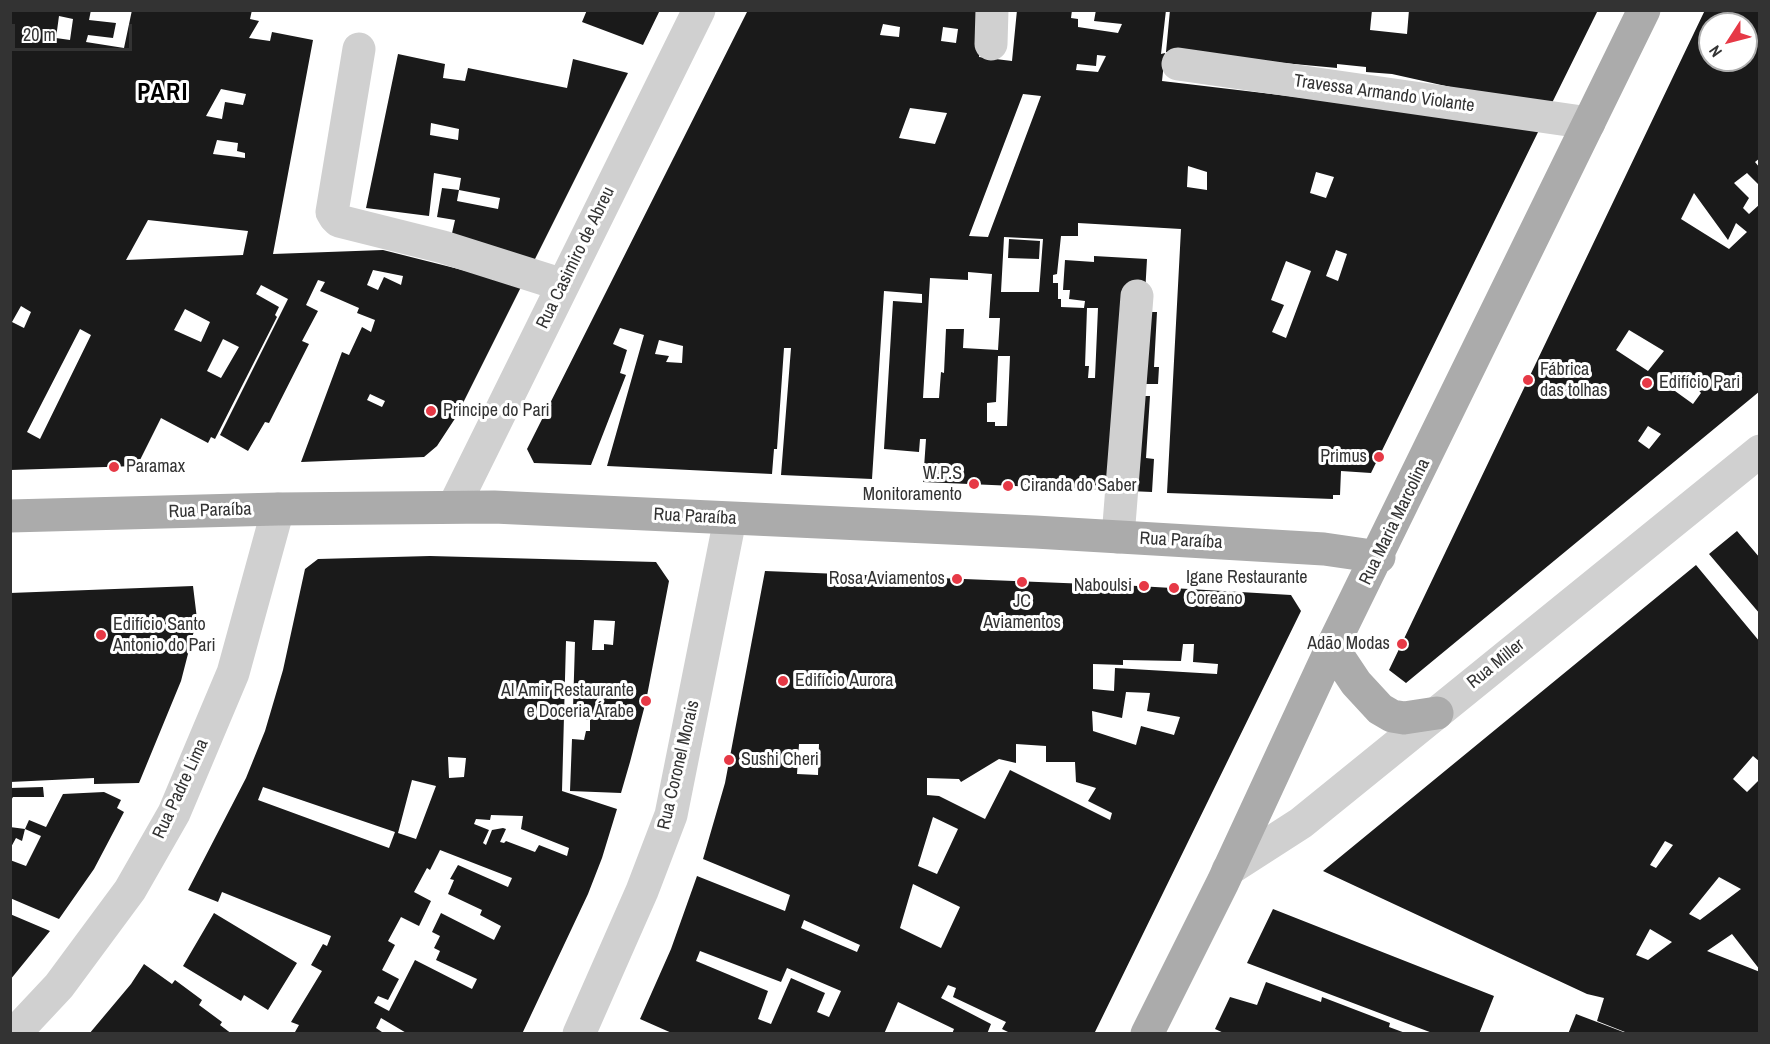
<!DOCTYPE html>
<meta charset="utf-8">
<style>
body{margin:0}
#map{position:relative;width:1770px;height:1044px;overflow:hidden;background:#fff;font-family:"Archivo Narrow",sans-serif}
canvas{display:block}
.frame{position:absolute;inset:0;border:12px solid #333;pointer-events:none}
.north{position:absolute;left:1698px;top:12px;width:60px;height:60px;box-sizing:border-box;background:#fff;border:2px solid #adadad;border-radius:50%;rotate:234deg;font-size:16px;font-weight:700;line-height:24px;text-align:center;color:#333}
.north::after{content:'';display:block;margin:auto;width:21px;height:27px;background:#e63946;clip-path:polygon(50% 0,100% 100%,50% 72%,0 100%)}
.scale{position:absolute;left:12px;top:24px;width:120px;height:27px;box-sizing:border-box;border:3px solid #333;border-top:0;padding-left:8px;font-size:18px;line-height:21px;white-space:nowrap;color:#333;-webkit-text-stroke:4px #fff;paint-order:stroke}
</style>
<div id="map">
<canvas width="1770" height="1044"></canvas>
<div class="frame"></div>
<div class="north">N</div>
<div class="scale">20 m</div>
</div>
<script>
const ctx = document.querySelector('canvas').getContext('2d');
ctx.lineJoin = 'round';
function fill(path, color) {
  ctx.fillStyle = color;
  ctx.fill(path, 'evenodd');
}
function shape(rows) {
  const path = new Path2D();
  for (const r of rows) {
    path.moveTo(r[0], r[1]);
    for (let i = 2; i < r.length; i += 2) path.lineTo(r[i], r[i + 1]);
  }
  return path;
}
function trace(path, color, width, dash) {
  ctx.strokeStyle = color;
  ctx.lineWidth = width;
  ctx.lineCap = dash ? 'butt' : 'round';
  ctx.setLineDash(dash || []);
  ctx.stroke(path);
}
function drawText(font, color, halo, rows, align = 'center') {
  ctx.font = font + ' "Archivo Narrow",sans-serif';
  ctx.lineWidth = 6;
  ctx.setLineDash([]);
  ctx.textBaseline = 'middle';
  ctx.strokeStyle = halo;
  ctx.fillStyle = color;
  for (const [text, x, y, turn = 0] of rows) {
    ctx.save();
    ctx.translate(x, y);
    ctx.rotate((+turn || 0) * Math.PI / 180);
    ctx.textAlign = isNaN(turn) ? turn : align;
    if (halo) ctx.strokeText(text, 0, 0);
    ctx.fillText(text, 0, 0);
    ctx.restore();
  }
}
const building = shape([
 [10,10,91,10,89,20,116,23,113,38,88,35,86,42,124,48,132,10,252,10,250,19,259,21,249,38,270,41,272,32,313,40,273,254,383,250,522,285,456,417,437,446,424,457,301,462,342,352,349,355,362,327,371,332,375,320,357,313,359,308,320,291,325,282,318,280,306,305,318,311,302,341,309,344,269,423,265,422,248,451,220,435,288,299,261,285,256,294,279,307,275,315,277,317,215,439,211,437,208,443,161,418,137,466,10,470],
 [59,16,73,19,70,40,56,38],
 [221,89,246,94,243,105,225,102,222,119,206,116],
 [217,140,238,143,237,151,245,153,245,158,213,154],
 [148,220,248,231,243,255,126,260],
 [373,270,403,276,401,285,384,277,378,290,367,285],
 [21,306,31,312,24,328,12,322],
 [185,309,210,322,201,342,174,330],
 [80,329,91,335,40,439,27,432],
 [223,339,239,347,221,378,207,371],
 [370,394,385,401,382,407,367,400],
 [587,10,660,10,643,45,582,22],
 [748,10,986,10,979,57,1012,61,1017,10,1072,10,1071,18,1078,19,1078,27,1118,33,1122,24,1094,21,1096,10,1166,10,1161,54,1165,53,1162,81,1541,126,1371,473,1341,471,1340,495,1333,495,1333,499,1167,493,1181,229,1078,223,1078,236,1061,236,1057,274,1053,275,1053,283,1058,283,1058,299,1061,299,1061,307,1084,308,1085,301,1069,299,1070,290,1063,290,1065,260,1094,262,1094,256,1147,259,1144,312,1157,312,1154,367,1159,367,1158,384,1143,384,1143,396,1150,396,1146,458,1154,459,1152,492,923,482,926,439,920,439,919,452,884,449,893,301,922,303,922,294,884,291,872,479,781,475,791,348,784,348,777,449,774,449,772,474,607,466,644,335,620,328,613,344,627,350,620,373,626,375,591,465,534,463,527,449],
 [883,24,900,27,899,37,880,35],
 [943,27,958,29,956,43,941,41],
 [1097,55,1106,56,1098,72,1076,70,1077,64,1096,66],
 [1023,94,1041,96,988,237,969,236],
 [910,108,947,113,935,144,899,138],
 [1188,166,1207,172,1207,190,1187,187],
 [1316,172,1334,177,1326,198,1310,193],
 [1004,237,1043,239,1039,292,1001,292],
 [1336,250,1347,254,1338,281,1326,276],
 [1286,261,1311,271,1286,338,1272,332,1284,305,1271,300],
 [968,272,992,274,989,318,1000,318,998,350,963,348,964,329,946,329,944,373,941,372,939,398,923,398,930,278,968,280],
 [1087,308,1098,308,1095,378,1088,378,1089,366,1085,366],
 [659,340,683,346,682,363,666,362,669,356,655,354],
 [998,356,1010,356,1007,426,995,426,995,422,987,422,987,403,996,402],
 [1170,10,1372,10,1370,30,1407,34,1409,10,1598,10,1549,109,1392,74,1366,72,1366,67,1337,64,1337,68,1166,52],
 [1705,10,1760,10,1760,158,1755,162,1760,168,1760,186,1747,173,1734,183,1749,198,1743,208,1749,214,1760,204,1760,391,1406,683,1389,670],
 [1710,24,1746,24,1746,60,1710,60],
 [1694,193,1728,240,1736,223,1747,232,1729,249,1681,219],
 [1629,330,1664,351,1648,371,1616,350],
 [1686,375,1701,393,1693,404,1675,391],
 [1648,426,1661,434,1649,449,1638,441],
 [398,54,445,64,443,78,465,81,468,68,567,88,573,59,628,73,532,265,450,242,455,220,437,217,442,188,459,190,457,201,498,209,500,198,459,190,461,178,434,173,429,216,366,208],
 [431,123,459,129,458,140,430,135],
 [1009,239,1040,241,1039,259,1008,258],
 [1737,531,1760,558,1760,614,1709,554],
 [430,556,656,562,669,581,646,701,630,762,621,793,570,791,572,739,584,740,586,731,590,731,590,719,586,720,586,710,573,709,575,642,566,641,562,791,617,809,602,858,588,894,522,1034,408,1034,381,1018,376,1028,385,1034,297,1034,295,1032,299,1025,291,1022,322,971,311,965,323,944,327,946,331,936,222,892,218,902,188,890,246,778,265,731,283,670,305,569,318,559],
 [594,620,615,621,613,645,604,644,604,650,592,650],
 [448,757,466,758,464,777,449,778],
 [412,780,436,786,416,839,398,833],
 [263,787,395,832,389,848,258,800],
 [491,815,523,816,521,829,569,848,567,856,539,845,535,852,506,841,504,843,500,842,506,829,503,828,492,830,486,845,483,843,489,830,474,824,476,819,490,820],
 [440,850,512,878,508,887,458,865,450,879,454,880,448,894,482,910,480,915,501,926,494,940,441,913,432,932,440,936,434,948,440,951,436,960,477,979,472,989,415,960,389,1011,374,1003,378,996,388,1000,399,979,382,970,395,945,388,941,401,917,419,926,431,901,414,892,427,868,430,870],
 [1696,565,1760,642,1760,762,1753,756,1733,779,1747,792,1760,779,1760,970,1732,934,1707,951,1760,972,1760,1034,1630,1034,1597,1021,1604,998,1587,994,1323,871],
 [1665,841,1673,845,1656,868,1650,865],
 [1719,877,1741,889,1700,920,1689,914],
 [1650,929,1672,942,1648,960,1636,955],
 [765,571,1138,586,1291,595,1301,611,1094,1034,1012,1034,1002,1029,1006,1022,953,997,956,988,948,985,941,998,991,1024,987,1034,952,1034,954,1029,898,1002,884,1034,674,1034,640,1019,671,949,697,876,785,911,790,895,703,859,725,783],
 [1183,644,1194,644,1193,662,1218,664,1217,674,1115,668,1114,691,1093,689,1093,664,1123,665,1123,660,1181,661],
 [1126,692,1150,693,1147,711,1180,717,1174,735,1141,726,1136,745,1093,731,1092,711,1122,718],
 [799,744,819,744,818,775,797,774],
 [1016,744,1046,746,1046,762,1075,762,1076,782,1096,788,1088,801,1112,813,1110,820,1010,770,985,819,939,796,927,795,927,778,959,779,961,782,999,759,1016,763],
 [933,817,958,829,937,874,918,866],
 [913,884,960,907,941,948,900,928],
 [804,920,860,945,857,952,801,928],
 [700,951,781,982,787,968,841,991,829,1017,817,1012,825,993,791,978,771,1024,758,1019,768,991,696,961],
 [193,586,197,619,181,681,139,783,94,784,94,778,10,782,10,593],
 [43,787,44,797,13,797,10,802,10,788],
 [104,792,121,800,117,808,124,812,94,869,59,919,10,898,10,860,26,866,41,836,25,829,29,820,46,827,63,794],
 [10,827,25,829,22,841,16,838,10,849],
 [1273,909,1494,996,1479,1034,1435,1034,1247,963],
 [214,913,297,963,268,1010,244,995,241,1001,183,966],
 [10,914,50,931,10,980],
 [144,964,172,984,175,980,202,1000,199,1005,222,1022,220,1025,232,1034,89,1034,131,984],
 [1266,982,1321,1002,1322,997,1390,1023,1389,1027,1408,1034,1226,1034,1215,1029,1230,997,1257,1005],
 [1576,1014,1626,1033,1626,1034,1568,1034]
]);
const minor = shape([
 [991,44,992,10],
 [359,49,332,212,335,217,339,221,443,247,563,285],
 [1178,64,1589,123],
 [454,506,699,10],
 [1118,537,1137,296],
 [1228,870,1301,823,1760,451],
 [14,1034,59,986,130,890,174,813,233,673,278,509],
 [579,1034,642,891,671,815,730,519]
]);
const major = shape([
 [10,516,278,509,494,507,1035,532,1324,549,1379,557],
 [1332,647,1356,683,1380,709,1392,716,1404,718,1437,713],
 [1147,1034,1223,882,1332,647,1644,10]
]);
const markers = [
 [1528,380,6,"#e63946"],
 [1647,383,6,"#e63946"],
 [431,411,6,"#e63946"],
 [1379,457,6,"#e63946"],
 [114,467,6,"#e63946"],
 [974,484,6,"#e63946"],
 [1008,486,6,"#e63946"],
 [957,579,6,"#e63946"],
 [1022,582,6,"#e63946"],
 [1144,586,6,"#e63946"],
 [1174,588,6,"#e63946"],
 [101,635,6,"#e63946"],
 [1402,644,6,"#e63946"],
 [783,681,6,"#e63946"],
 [646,701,6,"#e63946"],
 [729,760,6,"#e63946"]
];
const streetNames = [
 ["Travessa Armando Violante",1384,94,8],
 ["Rua Casimiro de Abreu",576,258,-64],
 ["Rua Paraíba",210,511,-2],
 ["Rua Paraíba",695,517,3],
 ["Rua Maria Marcolina",1395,522,-64],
 ["Rua Paraíba",1181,541,3],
 ["Rua Miller",1496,664,-39],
 ["Rua Coronel Morais",679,765,-77],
 ["Rua Padre Lima",181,789,-65]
];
const poiNames = [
 ["Fábrica",1540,370],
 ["das tolhas",1540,391],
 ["Edifício Pari",1659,383],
 ["Principe do Pari",443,411],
 ["Primus",1367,457,"right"],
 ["Paramax",126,467],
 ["W.P.S",962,474,"right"],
 ["Monitoramento",962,495,"right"],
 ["Ciranda do Saber",1020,486],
 ["Igane Restaurante",1186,578],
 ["Coreano",1186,599],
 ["Rosa Aviamentos",945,579,"right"],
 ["Naboulsi",1132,586,"right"],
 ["JC",1022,602,"center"],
 ["Aviamentos",1022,623,"center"],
 ["Edifício Santo",113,625],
 ["Antonio do Pari",113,646],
 ["Adão Modas",1390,644,"right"],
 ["Edifício Aurora",795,681],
 ["Al Amir Restaurante",634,691,"right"],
 ["e Doceria Árabe",634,712,"right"],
 ["Sushi Cheri",741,760]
];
const districtNames = [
 ["PARI",163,94]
];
fill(building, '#1a1a1a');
trace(minor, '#d0d0d0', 33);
trace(major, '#ababab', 33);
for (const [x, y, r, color] of markers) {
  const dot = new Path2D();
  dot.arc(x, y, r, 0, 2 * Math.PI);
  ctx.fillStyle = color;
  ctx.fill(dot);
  trace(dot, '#fff', 2);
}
drawText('18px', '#333', '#fff', streetNames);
drawText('18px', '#333', '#fff', poiNames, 'left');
ctx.letterSpacing = '1.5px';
drawText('bold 24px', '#000', '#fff', districtNames);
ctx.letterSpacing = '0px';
</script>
